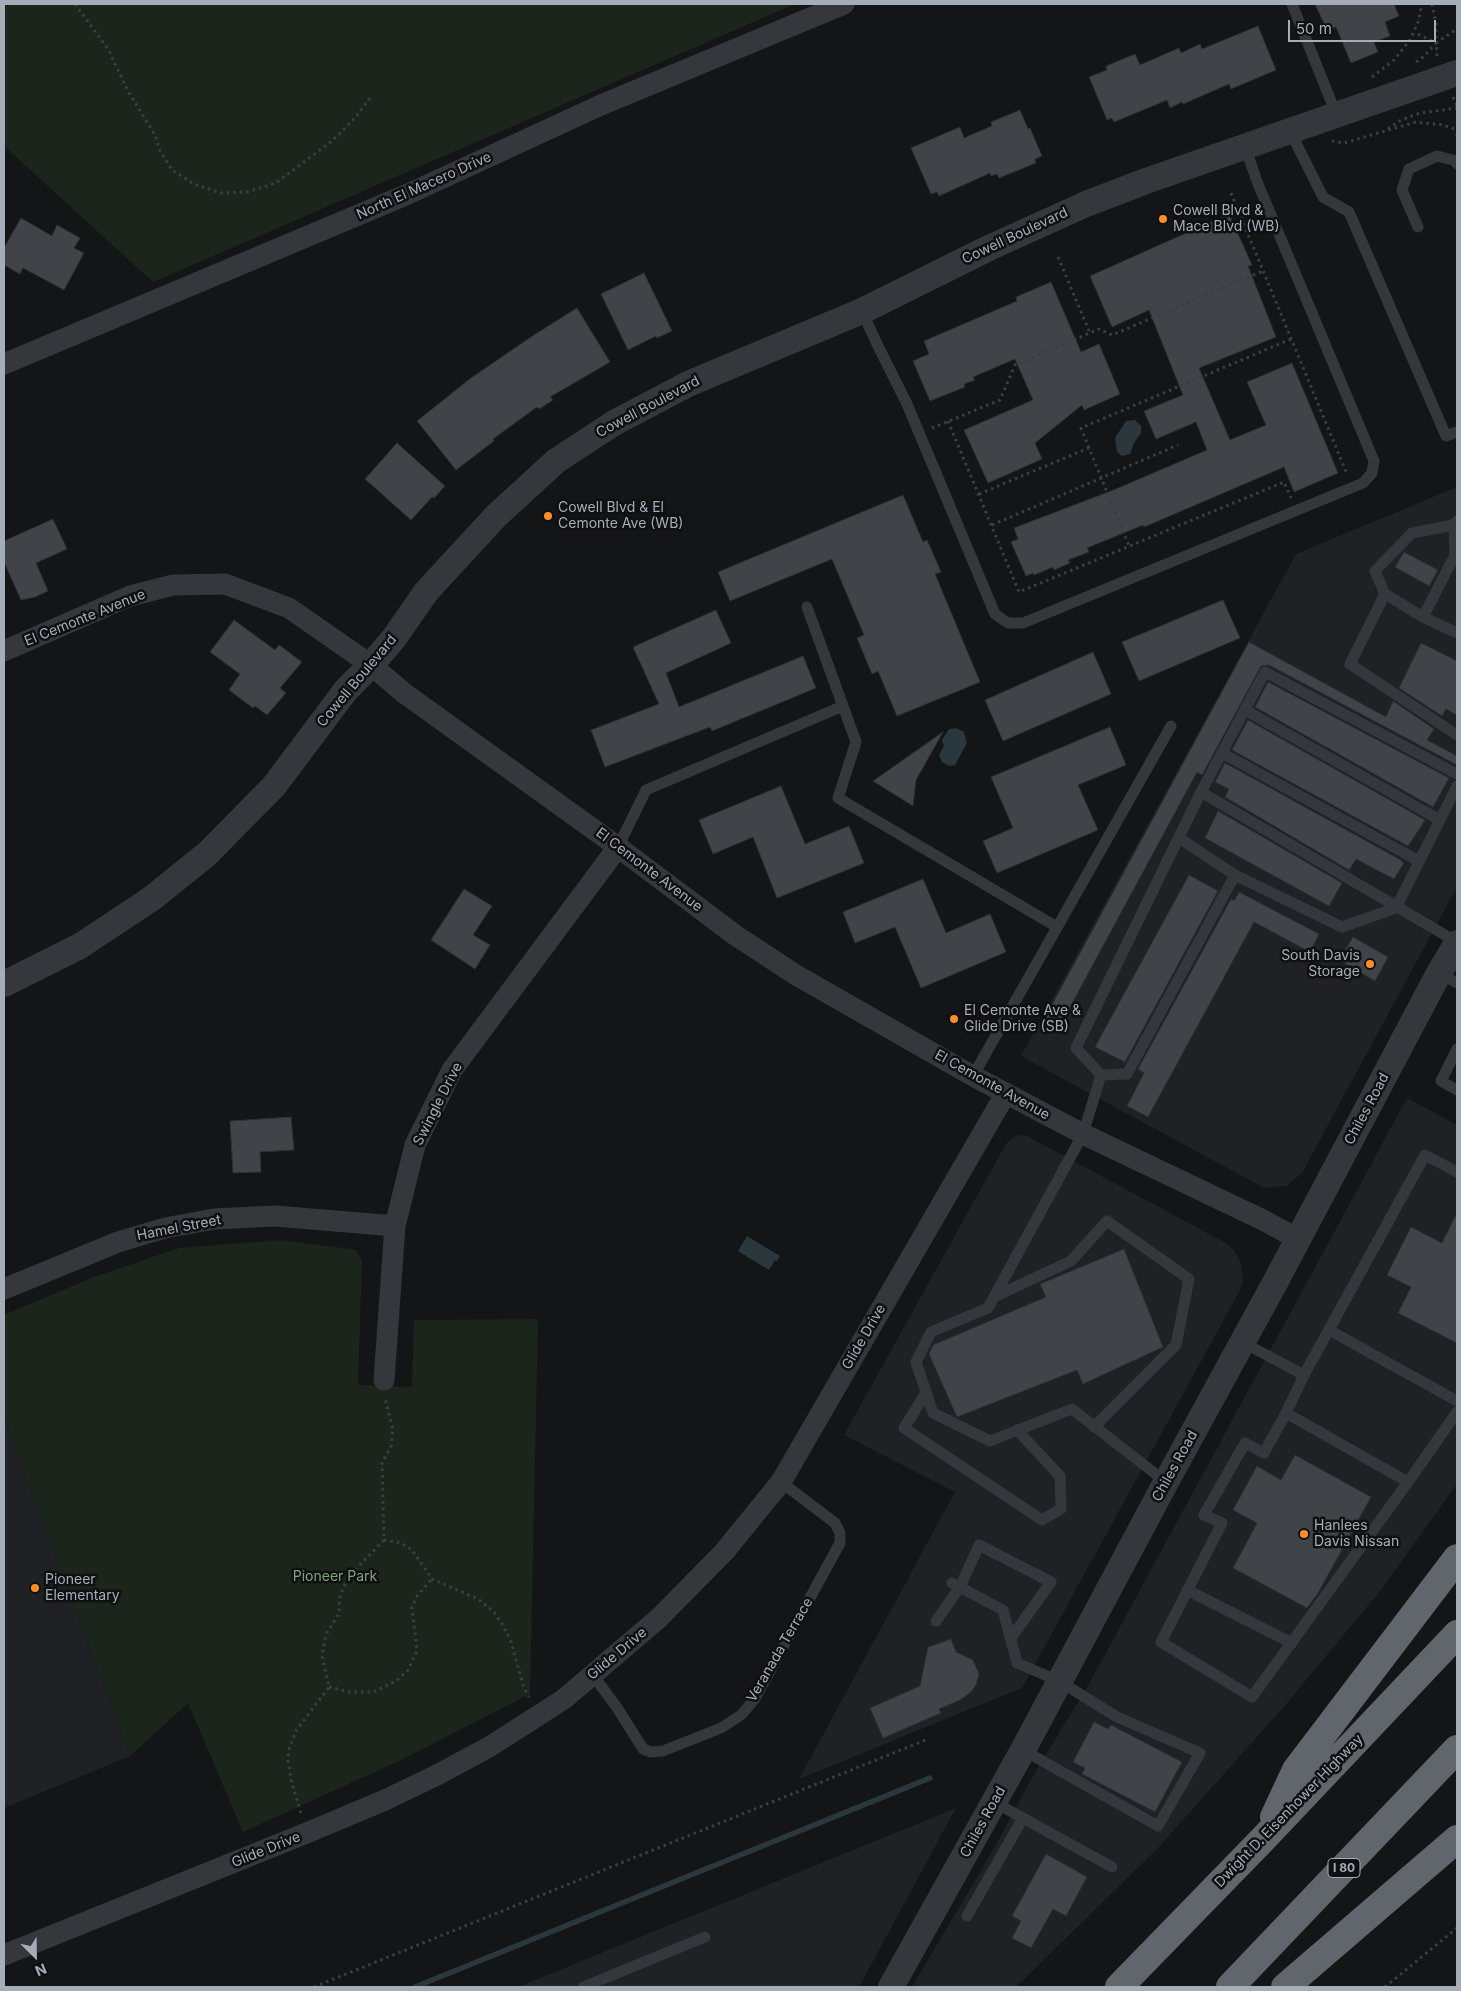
<!DOCTYPE html>
<style>
body{margin:0}
#map{position:relative;width:1461px;height:1991px;overflow:hidden;background:#141517;font-family:Inter,sans-serif}
canvas{display:block}
.frame{position:absolute;inset:0;border:5px solid #a5aeb8;pointer-events:none}
.north{position:absolute;left:10px;top:1931px;width:50px;height:50px;-webkit-text-stroke:4px #101012;paint-order:stroke;rotate:157deg;font-size:14px;font-weight:700;line-height:20px;text-align:center;color:#a5aeb8}
.north::after{content:'';display:block;margin:auto;width:18px;height:22px;background:#a5aeb8;clip-path:polygon(50% 0,100% 100%,50% 72%,0 100%)}
.scale{position:absolute;left:1288px;top:20px;width:148px;height:22px;box-sizing:border-box;border:2px solid #a5aeb8;border-top:0;padding-left:6px;font-size:15px;line-height:18px;white-space:nowrap;color:#a5aeb8;-webkit-text-stroke:4px #101012;paint-order:stroke}
</style>
<div id="map">
<canvas width="1461" height="1991"></canvas>
<div class="frame"></div>
<div class="north">N</div>
<div class="scale">50 m</div>
</div>
<script>
const ctx = document.querySelector('canvas').getContext('2d');
ctx.lineJoin = 'round';
function fill(path, color) {
  ctx.fillStyle = color;
  ctx.fill(path, 'evenodd');
}
function shape(rows) {
  const path = new Path2D();
  for (const r of rows) {
    path.moveTo(r[0], r[1]);
    for (let i = 2; i < r.length; i += 2) path.lineTo(r[i], r[i + 1]);
  }
  return path;
}
function trace(path, color, width, dash) {
  ctx.strokeStyle = color;
  ctx.lineWidth = width;
  ctx.lineCap = dash ? 'butt' : 'round';
  ctx.setLineDash(dash || []);
  ctx.stroke(path);
}
function drawText(font, color, halo, rows, align = 'center') {
  ctx.font = font + ' Inter,sans-serif';
  ctx.lineWidth = 5;
  ctx.setLineDash([]);
  ctx.textBaseline = 'middle';
  ctx.strokeStyle = halo;
  ctx.fillStyle = color;
  for (const [text, x, y, turn = 0] of rows) {
    ctx.save();
    ctx.translate(x, y);
    ctx.rotate((+turn || 0) * Math.PI / 180);
    ctx.textAlign = isNaN(turn) ? turn : align;
    if (halo) ctx.strokeText(text, 0, 0);
    ctx.fillText(text, 0, 0);
    ctx.restore();
  }
}
const built = shape([
 [1457,487,1457,887,1302,1173,1287,1186,1264,1188,1021,1056,1296,554],
 [1407,1098,1457,1125,1457,1484,1381,1590,1287,1703,1158,1848,1016,1987,912,1987,996,1845,1031,1779,1089,1684],
 [1020,1135,1027,1136,1224,1242,1234,1250,1241,1263,1243,1281,1240,1290,1022,1688,799,1779,955,1492,844,1435,1006,1144,1013,1137],
 [4,1419,130,1756,4,1808],
 [956,1808,859,1987,518,1987]
]);
const green = shape([
 [4,4,795,4,153,282,4,146],
 [281,1240,356,1250,362,1261,358,1385,412,1387,414,1320,538,1319,530,1694,399,1761,243,1832,188,1703,130,1756,4,1419,4,1315,94,1277,179,1248]
]);
const water = shape([
 [1135,420,1141,426,1141,433,1134,443,1130,454,1122,456,1117,452,1115,438,1126,421],
 [956,728,964,732,967,743,955,765,949,766,942,762,939,755,944,746,942,740,949,729],
 [747,1236,780,1256,777,1261,775,1260,769,1270,738,1251]
]);
const stream = shape([
 [415,1987,930,1778]
]);
const building = shape([
 [1315,4,1394,4,1399,16,1385,22,1390,36,1374,42,1378,52,1351,63,1336,27,1327,30,1315,4],
 [1258,26,1276,70,1231,89,1229,84,1183,104,1182,102,1170,108,1167,100,1114,122,1112,118,1107,120,1089,77,1107,70,1106,66,1135,54,1140,65,1179,48,1181,53,1200,44,1202,49,1258,26],
 [1020,110,1028,129,1030,128,1042,156,1035,159,1036,163,999,178,997,174,991,176,990,173,939,196,937,192,931,194,911,148,960,127,964,138,992,126,991,122,1020,110],
 [1229,214,1252,265,1248,266,1276,337,1199,368,1230,440,1266,425,1247,382,1292,363,1338,473,1294,492,1284,467,1144,527,1143,525,1087,548,1089,552,1068,560,1070,563,1054,570,1053,567,1034,575,1033,573,1026,576,1011,542,1018,539,1014,528,1116,489,1207,450,1196,422,1156,439,1144,411,1183,395,1149,310,1112,327,1090,276,1229,214],
 [21,218,52,236,57,225,80,238,74,248,84,253,64,290,23,268,20,274,4,265,4,248,21,218],
 [644,273,672,331,657,338,656,336,628,350,601,294,644,273],
 [1051,282,1081,352,1099,344,1120,394,1084,410,1082,405,1035,443,1042,459,988,483,964,430,1033,400,1015,359,973,377,975,380,964,384,965,387,930,401,913,361,929,354,924,341,1017,301,1016,297,1051,282],
 [577,308,610,362,550,397,553,400,539,409,537,407,493,439,494,441,456,470,417,421,471,378,534,335,577,308],
 [397,443,445,486,434,498,432,497,411,520,365,479,397,443],
 [903,495,923,542,927,540,941,572,935,574,980,682,897,716,878,671,872,674,857,638,864,635,832,559,730,601,718,572,903,495],
 [53,519,67,549,36,563,48,591,35,597,21,600,4,562,4,541,53,519],
 [1404,552,1438,570,1429,586,1395,567,1404,552],
 [1223,600,1240,638,1139,681,1122,642,1223,600],
 [716,610,731,643,666,673,679,707,803,656,816,688,712,731,710,727,605,767,591,730,659,704,633,647,716,610],
 [234,620,275,650,279,645,302,662,280,688,286,693,267,715,255,706,253,708,229,690,240,674,210,652,234,620],
 [1249,642,1386,717,1393,701,1434,729,1427,740,1457,756,1457,765,1269,665,1261,666,1202,775,1197,772,1056,1033,1041,1025,1249,642],
 [1421,643,1457,661,1457,715,1446,709,1442,716,1399,688,1421,643],
 [1093,652,1111,694,1003,741,985,700,1093,652],
 [1268,682,1449,778,1433,807,1255,707,1268,682],
 [1248,720,1425,820,1408,846,1232,750,1248,720],
 [1110,727,1126,765,1078,785,1098,830,997,873,983,841,1013,828,991,777,1110,727],
 [943,732,916,780,913,806,873,781,943,732],
 [1225,763,1399,859,1404,863,1394,879,1356,859,1349,870,1225,797,1229,789,1215,782,1225,763],
 [781,786,805,844,849,826,864,863,777,898,753,837,713,854,699,820,781,786],
 [1218,811,1342,883,1329,906,1205,838,1218,811],
 [1189,875,1218,891,1125,1062,1095,1047,1189,875],
 [923,879,946,933,990,914,1006,952,921,988,895,927,855,943,843,912,923,879],
 [464,889,492,906,473,935,490,945,475,969,431,940,464,889],
 [1239,892,1319,934,1310,952,1254,922,1148,1117,1127,1106,1144,1073,1138,1069,1231,899,1234,901,1239,892],
 [1353,937,1388,957,1375,981,1339,960,1353,937],
 [291,1117,294,1150,260,1152,261,1172,233,1173,230,1121,291,1117],
 [1457,1213,1457,1343,1398,1313,1411,1287,1387,1275,1411,1227,1442,1243,1457,1213],
 [1124,1249,1163,1347,1083,1384,1077,1370,957,1417,929,1354,933,1345,1046,1297,1040,1284,1124,1249],
 [1295,1455,1371,1497,1318,1593,1307,1608,1233,1568,1257,1523,1233,1510,1257,1466,1281,1480,1295,1455],
 [951,1639,956,1652,973,1660,979,1674,976,1685,971,1692,960,1700,939,1709,941,1713,883,1738,870,1708,920,1686,928,1647,951,1639],
 [1094,1722,1108,1729,1111,1725,1182,1762,1155,1812,1082,1774,1085,1768,1073,1762,1094,1722],
 [1046,1854,1087,1877,1066,1916,1053,1909,1031,1948,1012,1938,1021,1921,1012,1916,1046,1854]
]);
const path = shape([
 [75,4,108,49,128,91,155,135,160,151,172,170,194,184,221,193,247,192,276,183,332,141,353,120,372,96],
 [1418,34,1436,43],
 [1437,56,1436,43,1457,29],
 [1416,62,1423,57,1436,43,1436,23,1432,4],
 [1372,77,1394,60,1410,40,1418,22,1422,4],
 [1453,97,1457,106],
 [1388,129,1401,120,1420,113,1457,108],
 [1457,134,1457,137],
 [1332,141,1344,143,1416,122,1443,125,1457,130],
 [1231,193,1347,474],
 [1058,257,1090,333],
 [948,421,1019,592,1284,482,1291,498],
 [932,428,1000,400,1015,365,1099,329,1112,335,1263,271],
 [1089,448,1081,428,1291,339],
 [979,494,1089,448,1129,546],
 [992,525,1178,445],
 [384,1540,401,1543,412,1550,432,1579,478,1599,494,1612,504,1627,511,1642,524,1688,529,1697],
 [329,1687,350,1692,373,1692,396,1681,408,1670,417,1651,412,1607,417,1596,432,1579],
 [301,1813,292,1784,288,1761,289,1749,296,1731,329,1687,322,1656,326,1634,339,1614,340,1596,344,1586,351,1574,384,1540,382,1463,391,1446,393,1429,385,1398],
 [314,1987,928,1739],
 [1385,1987,1457,1928]
]);
const service = shape([
 [1292,4,1337,116],
 [1290,131,1323,197,1349,212,1446,436,1457,432],
 [1418,227,1402,190,1409,169,1437,156,1456,161,1457,164],
 [862,311,877,344,907,404,995,614,1008,623,1023,623,1363,483,1372,473,1374,461,1258,184,1245,147],
 [1457,521,1454,525,1455,555,1423,617,1457,633],
 [1454,525,1412,533,1375,571,1385,594,1350,664,1457,735],
 [1385,594,1423,617],
 [807,607,856,742,838,798,1057,927],
 [1245,710,1440,820],
 [1222,753,1419,861],
 [1201,792,1265,672,1457,774],
 [618,847,646,790,843,706],
 [1235,875,1342,927,1396,908,1457,786],
 [1439,973,1457,983],
 [1457,1049,1441,1081,1457,1090],
 [1101,1075,1127,1074,1235,875,1179,838],
 [973,1076,1171,726],
 [994,1297,1071,1261,1107,1221,1189,1279,1176,1345,1094,1427],
 [1329,1330,1457,1401],
 [1242,1342,1304,1375,1425,1155,1457,1172],
 [926,1393,904,1428,1042,1520,1061,1509,1060,1476,1017,1430],
 [1286,1413,1304,1375],
 [1166,1482,1072,1409,990,1441,933,1413,916,1362,931,1332,988,1308,1083,1134,1101,1075,1076,1048,1201,792,1457,942],
 [1408,1482,1286,1413,1264,1453,1245,1443,1204,1515,1222,1523,1161,1642,1252,1697,1408,1482,1457,1412],
 [952,1583,1003,1610,1017,1663,1059,1681,1117,1717,1200,1753,1158,1826,1023,1750],
 [1187,1590,1292,1643],
 [936,1621,960,1587,979,1545,1051,1582,1011,1638],
 [593,1675,618,1709,643,1749,651,1752,663,1751,721,1728,741,1715,754,1700,840,1543,840,1533,835,1523,781,1482],
 [994,1802,1112,1867],
 [967,1916,1023,1818],
 [583,1987,705,1937]
]);
const minor = shape([
 [4,364,408,194,601,105,844,4],
 [4,651,130,596,173,585,225,584,289,608,371,665,404,693,618,847,735,935,796,975,973,1076,1083,1134,1263,1220,1298,1239],
 [4,1289,118,1242,165,1228,214,1219,275,1216,395,1226],
 [384,1380,395,1226,415,1145,452,1070,618,847],
 [4,1955,309,1832,385,1800,437,1775,489,1747,564,1699,659,1618,724,1552,781,1482,1006,1093]
]);
const tertiary = shape([
 [4,984,80,946,151,899,207,854,274,786,346,690,371,665,394,638,426,592,496,516,556,461,614,423,688,384,862,311,991,247,1086,204,1146,181,1457,73],
 [891,1987,1023,1750,1166,1482,1277,1279,1439,973,1457,943]
]);
const motorway = shape([
 [1274,1817,1296,1770,1457,1558],
 [1119,1987,1264,1838,1457,1634],
 [1230,1987,1457,1749],
 [1285,1987,1457,1839]
]);
const markers = [
 [1163,219,5,"#ff8f24"],
 [548,516,5,"#ff8f24"],
 [1370,964,5,"#ff8f24"],
 [954,1019,5,"#ff8f24"],
 [1304,1534,5,"#ff8f24"],
 [35,1588,5,"#ff8f24"]
];
const shields = [
 [1344,1868,32]
];
const shieldNames = [
 ["I 80",1344,1868]
];
const streetNames = [
 ["North El Macero Drive",424,186,-24],
 ["Cowell Boulevard",1015,236,-25],
 ["Cowell Boulevard",648,407,-28],
 ["El Cemonte Avenue",85,618,-22],
 ["Cowell Boulevard",357,681,-50],
 ["El Cemonte Avenue",649,870,37],
 ["El Cemonte Avenue",992,1085,29],
 ["Swingle Drive",438,1104,-63],
 ["Chiles Road",1367,1109,-62],
 ["Hamel Street",179,1228,-11],
 ["Glide Drive",864,1337,-60],
 ["Chiles Road",1175,1466,-61],
 ["Veranada Terrace",780,1650,-60],
 ["Glide Drive",617,1654,-40],
 ["Dwight D. Eisenhower Highway",1289,1811,-46],
 ["Chiles Road",983,1822,-61],
 ["Glide Drive",266,1850,-22]
];
const poiNames = [
 ["Cowell Blvd &",1173,211],
 ["Mace Blvd (WB)",1173,227],
 ["Cowell Blvd & El",558,508],
 ["Cemonte Ave (WB)",558,524],
 ["South Davis",1360,956,"right"],
 ["Storage",1360,972,"right"],
 ["El Cemonte Ave &",964,1011],
 ["Glide Drive (SB)",964,1027],
 ["Hanlees",1314,1526],
 ["Davis Nissan",1314,1542],
 ["Pioneer",45,1580],
 ["Elementary",45,1596]
];
const parkNames = [
 ["Pioneer Park",335,1577]
];
fill(built, '#202124');
fill(green, '#1c251c');
fill(water, '#2a373c');
trace(stream, '#2a373c', 5.5);
fill(building, '#404347');
trace(building, '#2e2f33', 1);
trace(path, '#3b3f43', 3, [2.5, 4]);
trace(service, '#35373c', 11);
trace(minor, '#35373c', 21);
trace(tertiary, '#35373c', 26);
trace(motorway, '#61666d', 28);
for (const [x, y, r, color] of markers) {
  const dot = new Path2D();
  dot.arc(x, y, r, 0, 2 * Math.PI);
  ctx.fillStyle = color;
  ctx.fill(dot);
  trace(dot, '#101012', 2);
}
for (const [x, y, w] of shields) {
  const box = new Path2D();
  box.roundRect(x - w / 2, y - 9.5, w, 19, 4);
  ctx.fillStyle = '#101012';
  ctx.fill(box);
  trace(box, '#a5aeb8', 1);
}
drawText('bold 12px', '#a5aeb8', null, shieldNames);
drawText('14px', '#a5aeb8', '#101012', streetNames);
drawText('14px', '#a5aeb8', '#101012', poiNames, 'left');
drawText('14px', '#7fa57b', '#101012', parkNames);
</script>
